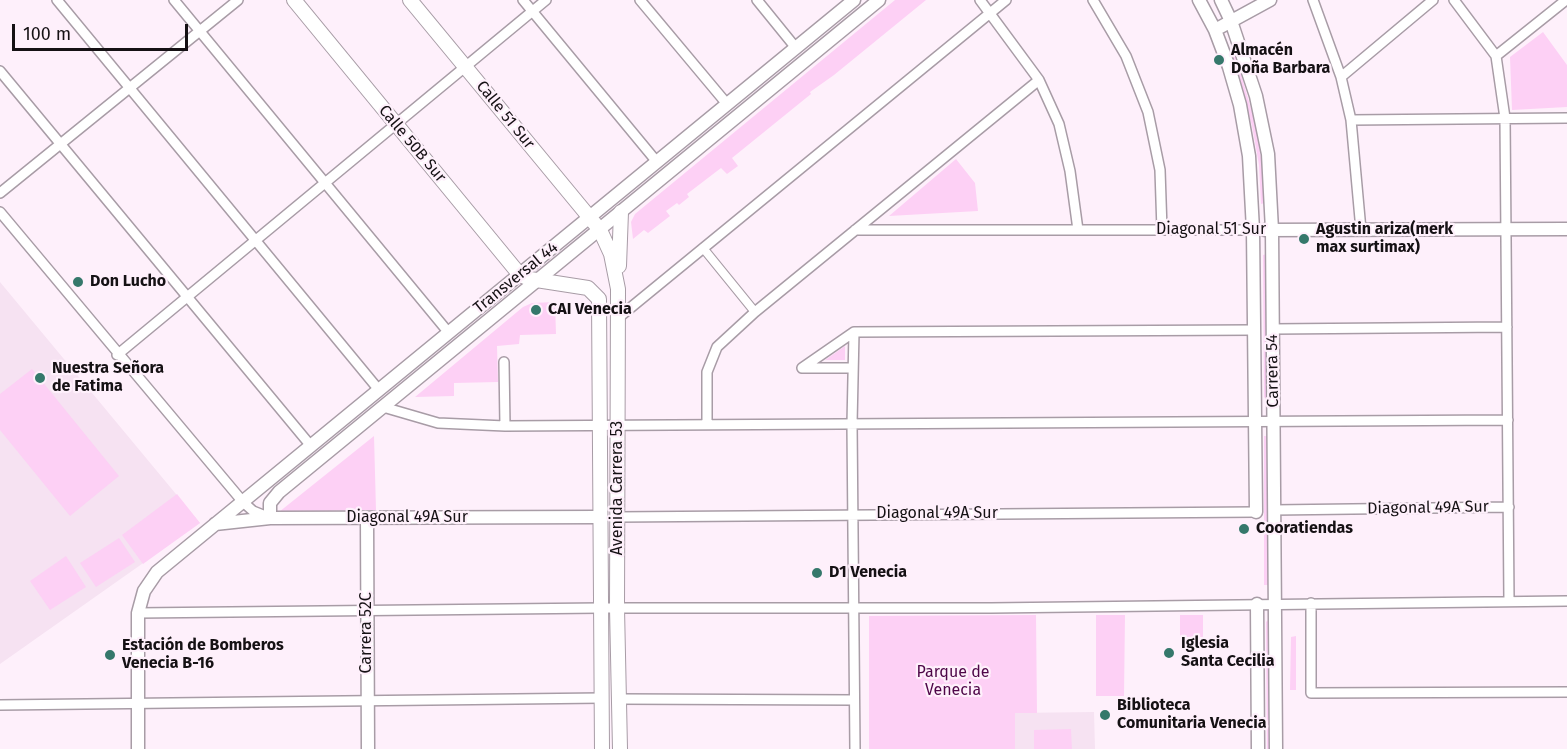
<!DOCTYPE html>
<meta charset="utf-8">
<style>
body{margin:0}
#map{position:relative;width:1567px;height:749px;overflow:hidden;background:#fef0fb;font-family:"Fira Sans",sans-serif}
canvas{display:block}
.scale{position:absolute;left:12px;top:24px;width:176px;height:27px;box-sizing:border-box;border:3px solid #151114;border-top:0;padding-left:8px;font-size:18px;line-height:21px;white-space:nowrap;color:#151114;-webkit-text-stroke:4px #fef0fb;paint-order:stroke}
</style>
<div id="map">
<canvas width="1567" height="749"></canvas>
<div class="scale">100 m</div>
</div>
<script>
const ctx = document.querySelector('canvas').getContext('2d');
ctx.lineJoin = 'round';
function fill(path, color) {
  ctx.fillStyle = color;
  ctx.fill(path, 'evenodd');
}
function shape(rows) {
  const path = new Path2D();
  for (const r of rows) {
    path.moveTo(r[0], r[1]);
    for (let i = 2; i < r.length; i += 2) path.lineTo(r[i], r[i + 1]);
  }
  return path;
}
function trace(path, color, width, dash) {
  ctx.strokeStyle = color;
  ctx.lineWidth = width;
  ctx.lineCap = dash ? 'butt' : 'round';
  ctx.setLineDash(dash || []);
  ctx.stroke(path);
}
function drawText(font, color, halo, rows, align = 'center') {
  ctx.font = font + ' "Fira Sans",sans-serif';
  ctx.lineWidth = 4.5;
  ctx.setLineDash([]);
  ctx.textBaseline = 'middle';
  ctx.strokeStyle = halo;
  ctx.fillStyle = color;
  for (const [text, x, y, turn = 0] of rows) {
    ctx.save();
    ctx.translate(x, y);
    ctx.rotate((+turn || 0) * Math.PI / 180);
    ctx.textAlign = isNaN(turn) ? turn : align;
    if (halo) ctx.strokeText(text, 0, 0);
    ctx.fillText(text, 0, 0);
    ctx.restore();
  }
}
const built = shape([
 [0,282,200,523,0,664],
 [1094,712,1095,749,1015,749,1014,713]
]);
const green = shape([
 [895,0,926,0,834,75,810,92,811,94,732,158,738,166,727,174,721,168,687,194,689,197,679,205,677,203,666,211,670,216,648,233,644,230,633,239,631,222,635,214],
 [1543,32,1567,65,1567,107,1512,110,1510,57],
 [1230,50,1234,50,1256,126,1262,164,1265,203,1261,204,1259,165,1252,126],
 [956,159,975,183,978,211,889,216],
 [1267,254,1268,401,1264,397,1263,255],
 [555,302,556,334,520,335,519,344,497,346,498,382,454,383,454,396,415,397,523,307,532,303],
 [845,346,845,360,825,360],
 [32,369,119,476,70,516,0,430,0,394],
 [374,436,376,510,279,512],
 [1264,436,1267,436,1268,585,1264,585],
 [177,494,200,523,143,564,122,535],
 [119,538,135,562,96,587,80,563],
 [66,556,86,587,50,610,30,581],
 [1036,615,1037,713,1015,713,1015,749,869,749,869,616],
 [1096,615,1125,615,1124,696,1096,696],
 [1180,615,1203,615,1203,637,1180,637],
 [1268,620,1269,621,1271,749,1267,749,1266,622],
 [1296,636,1296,690,1290,690,1291,637],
 [1071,729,1072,749,1034,749,1034,730]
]);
const pedestrian = shape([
 [703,248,755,312]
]);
const minor = shape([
 [57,0,379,390],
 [174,0,449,333],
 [523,0,657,162],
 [640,0,727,104],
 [757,0,796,48],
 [980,0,1039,80,1059,124,1070,171,1078,230],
 [1093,0,1126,56,1148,112,1160,170,1162,230],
 [1313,0,1341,77,1351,120,1361,230],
 [1454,0,1496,56,1505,118,1509,601],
 [1496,56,1566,0],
 [0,71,311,446],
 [1341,77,1433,0],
 [1351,120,1567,118],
 [0,193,238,0],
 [0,212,243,502,253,511,268,517],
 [855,230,1253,230],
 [618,318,1006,0],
 [1273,329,1507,327],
 [854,332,852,424,855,749],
 [117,355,546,0],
 [504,362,505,426],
 [802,368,854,332,1254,330],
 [802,368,853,368],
 [383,407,438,423,505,426,1508,420],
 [707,425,707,372,717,347,755,312,1039,80],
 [1274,510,1509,507],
 [617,517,1256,512],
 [1311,603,1311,693,1567,692],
 [138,613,600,608,991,608,1567,601],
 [619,699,854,700],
 [0,705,602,698]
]);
const tertiary = shape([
 [1199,0,1215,30,1229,67,1240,105,1249,156,1253,230,1256,512],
 [1221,0,1231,21,1256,96,1268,154,1272,230,1276,749],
 [1215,30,1270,0],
 [1265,230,1567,229],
 [270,518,270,503,279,492,879,0],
 [367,518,368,749],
 [215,524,270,518,600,517],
 [1257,604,1258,749],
 [138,749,138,613,144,591,157,572,854,0]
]);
const secondary = shape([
 [294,0,520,275,530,279,588,288,599,299,602,749],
 [410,0,600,230,611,254,618,289,617,608,620,749],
 [619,266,621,212]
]);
const markers = [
 [1219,60,6,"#35786b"],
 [1304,239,6,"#35786b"],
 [78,282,6,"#35786b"],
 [536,310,6,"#35786b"],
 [40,378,6,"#35786b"],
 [1244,529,6,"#35786b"],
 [817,573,6,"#35786b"],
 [1169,653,6,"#35786b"],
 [110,655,6,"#35786b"],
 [1105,715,6,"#35786b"]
];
const poiNames = [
 ["Almacén",1231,51],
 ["Doña Barbara",1231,69],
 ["Agustin ariza(merk",1316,230],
 ["max surtimax)",1316,248],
 ["Don Lucho",90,282],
 ["CAI Venecia",548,310],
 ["Nuestra Señora",52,369],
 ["de Fatima",52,387],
 ["Cooratiendas",1256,529],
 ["D1 Venecia",829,573],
 ["Iglesia",1181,644],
 ["Santa Cecilia",1181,662],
 ["Estación de Bomberos",122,646],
 ["Venecia B-16",122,664],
 ["Biblioteca",1117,706],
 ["Comunitaria Venecia",1117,724]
];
const streetNames = [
 ["Calle 51 Sur",505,115,51],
 ["Calle 50B Sur",412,144,50],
 ["Diagonal 51 Sur",1211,230],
 ["Transversal 44",516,278,-39],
 ["Carrera 54",1273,371,-91],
 ["Avenida Carrera 53",618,488,-90],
 ["Diagonal 49A Sur",1428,508,-1],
 ["Diagonal 49A Sur",937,514],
 ["Diagonal 49A Sur",407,518],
 ["Carrera 52C",367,633,-90]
];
const parkNames = [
 ["Parque de",953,673],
 ["Venecia",953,691]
];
fill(built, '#f6e2f2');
fill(green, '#fdd0f5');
trace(pedestrian, '#a89ca6', 10);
trace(minor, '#a89ca6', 12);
trace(tertiary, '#a89ca6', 15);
trace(secondary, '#a89ca6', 16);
trace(pedestrian, '#fff', 8);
trace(minor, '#fff', 9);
trace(tertiary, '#fff', 12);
trace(secondary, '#fff', 14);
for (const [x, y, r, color] of markers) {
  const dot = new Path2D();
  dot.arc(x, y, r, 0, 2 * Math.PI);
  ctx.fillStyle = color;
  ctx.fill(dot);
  trace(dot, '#fef0fb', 2);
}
drawText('bold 16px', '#151114', '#fef0fb', poiNames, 'left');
drawText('16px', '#151114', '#fef0fb', streetNames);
drawText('16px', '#4e0648', '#fef0fb', parkNames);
</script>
